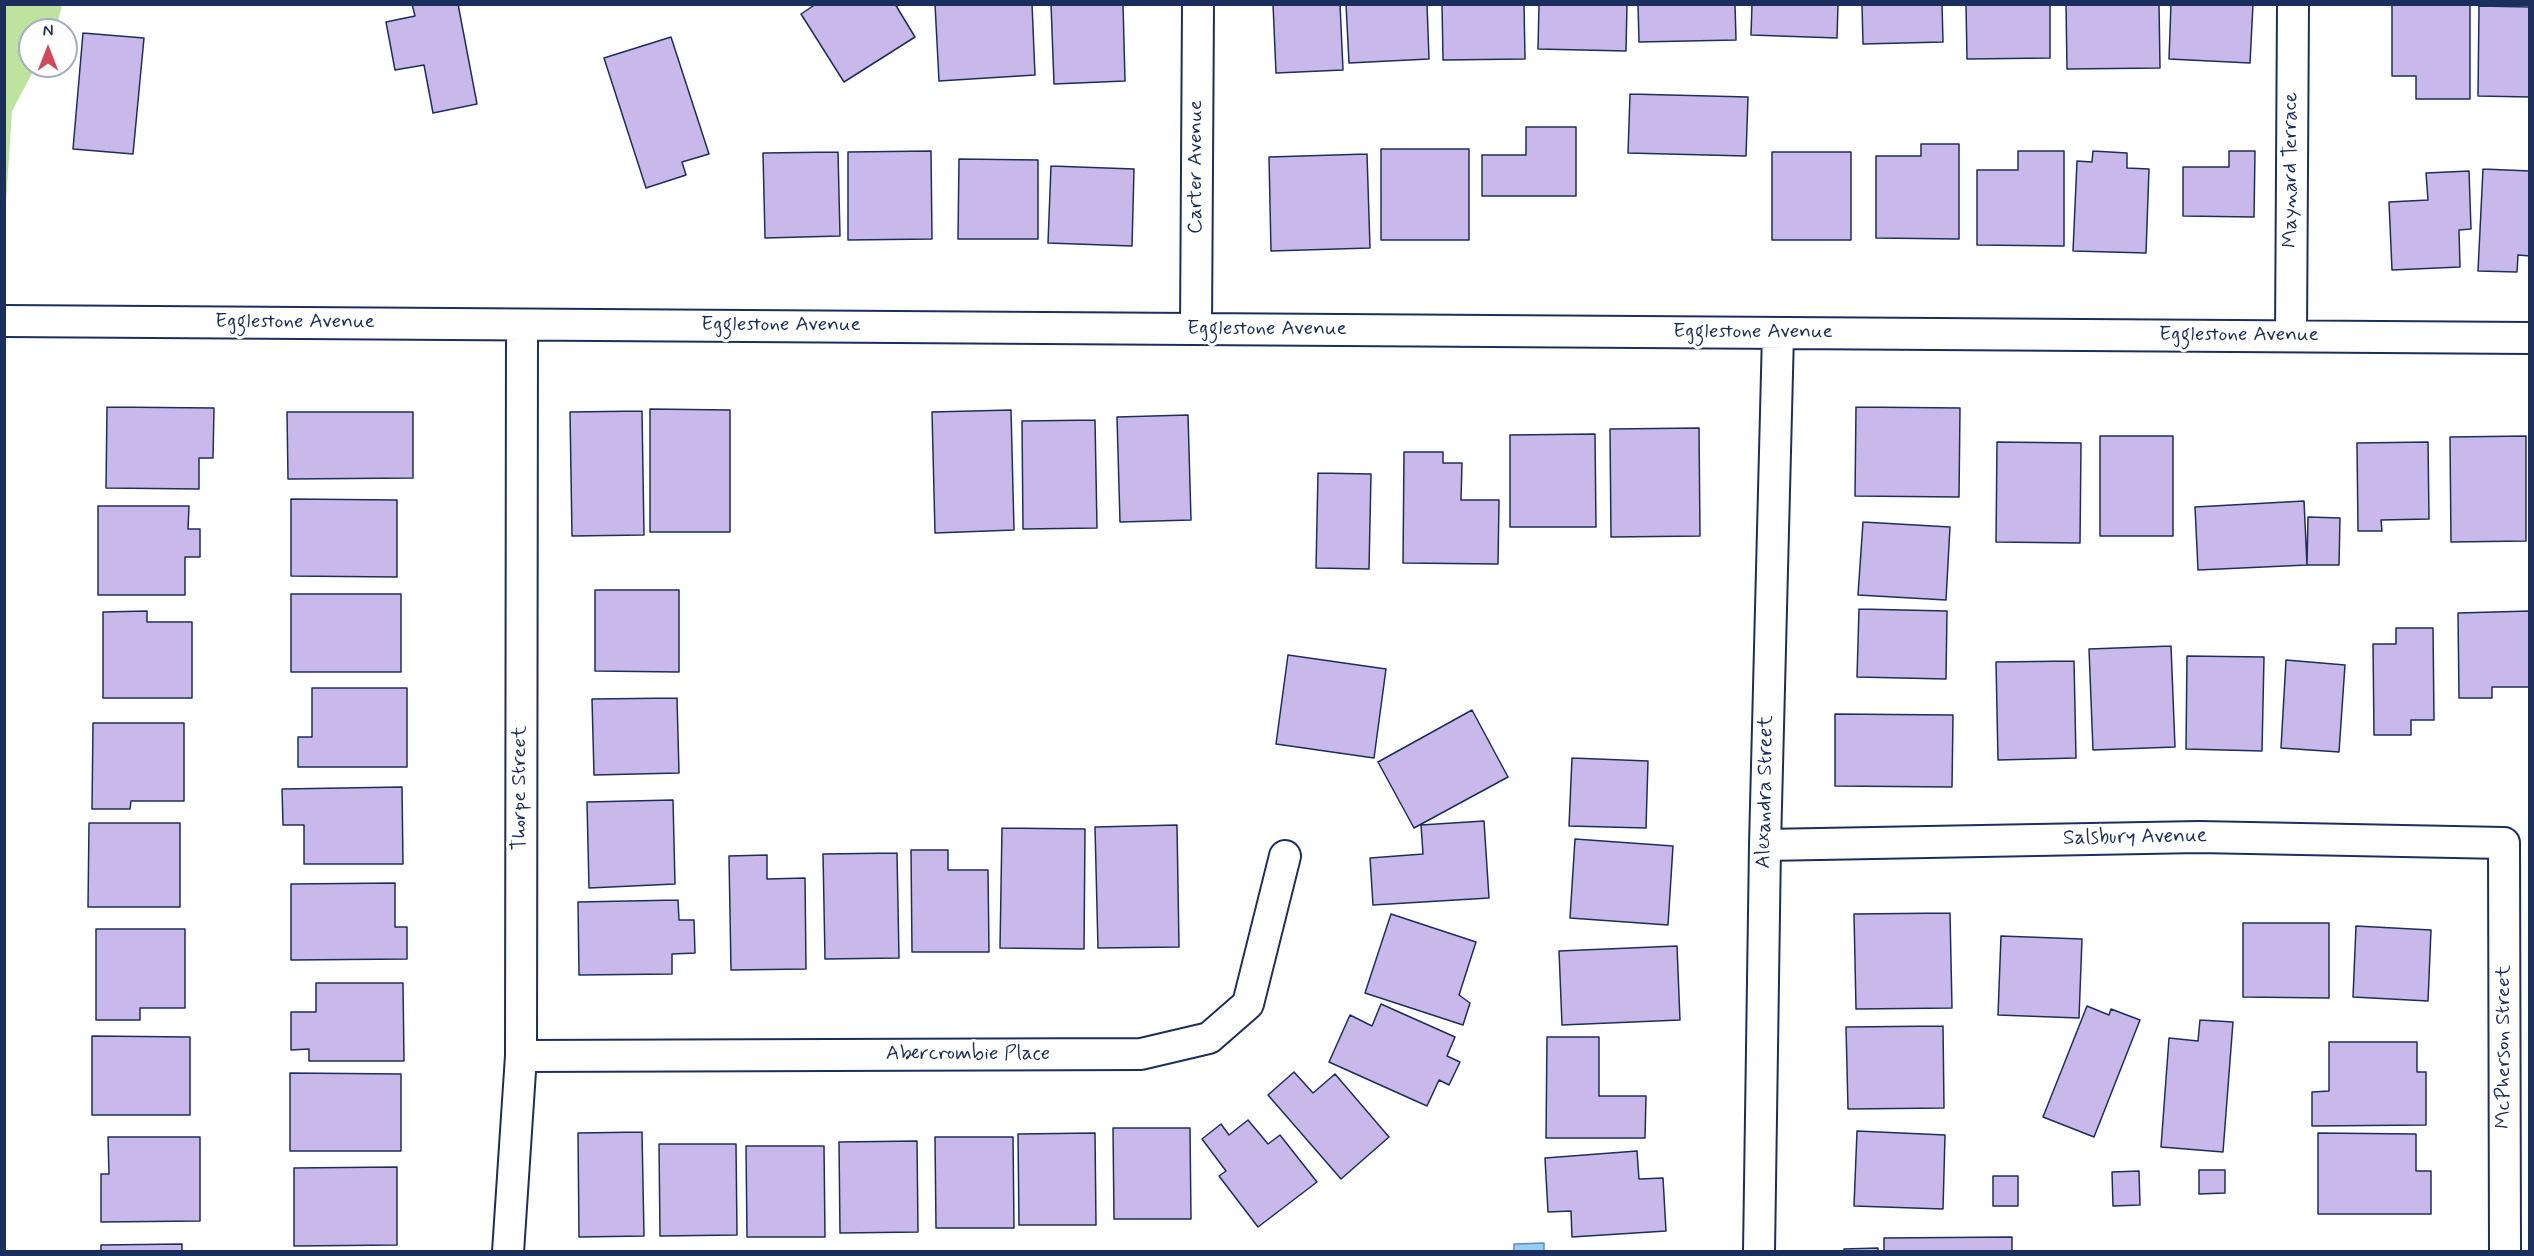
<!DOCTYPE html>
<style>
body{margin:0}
#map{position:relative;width:2534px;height:1256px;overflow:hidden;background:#fff;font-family:Mynerve,sans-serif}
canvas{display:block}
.frame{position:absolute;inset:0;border:6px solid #1b2f5e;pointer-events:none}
.north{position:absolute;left:18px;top:18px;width:60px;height:60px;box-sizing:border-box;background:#fff;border:2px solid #a4acbf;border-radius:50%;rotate:0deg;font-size:16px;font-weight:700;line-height:24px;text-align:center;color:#1b2f5e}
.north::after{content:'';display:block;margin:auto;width:21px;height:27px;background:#d1495b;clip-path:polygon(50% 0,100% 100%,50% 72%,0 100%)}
</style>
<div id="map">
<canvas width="2534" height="1256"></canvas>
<div class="frame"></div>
<div class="north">N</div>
</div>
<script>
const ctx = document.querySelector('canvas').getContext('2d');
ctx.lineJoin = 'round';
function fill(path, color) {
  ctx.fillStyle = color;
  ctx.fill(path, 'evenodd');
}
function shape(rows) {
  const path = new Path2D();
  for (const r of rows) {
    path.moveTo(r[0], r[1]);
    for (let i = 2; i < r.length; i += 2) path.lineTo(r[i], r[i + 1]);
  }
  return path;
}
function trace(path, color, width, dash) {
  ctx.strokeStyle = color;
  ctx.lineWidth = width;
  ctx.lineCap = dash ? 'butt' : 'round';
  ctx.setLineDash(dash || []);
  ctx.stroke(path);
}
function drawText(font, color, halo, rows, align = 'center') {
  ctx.font = font + ' Mynerve,sans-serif';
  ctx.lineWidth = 6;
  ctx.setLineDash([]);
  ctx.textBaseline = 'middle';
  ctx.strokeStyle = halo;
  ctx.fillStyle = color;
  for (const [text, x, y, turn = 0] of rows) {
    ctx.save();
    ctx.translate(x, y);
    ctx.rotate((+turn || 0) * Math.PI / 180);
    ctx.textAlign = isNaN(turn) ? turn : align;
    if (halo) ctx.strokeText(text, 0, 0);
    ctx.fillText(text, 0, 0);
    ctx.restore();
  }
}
const green = shape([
 [5,4,62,5,56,30,30,30,30,66,36,66,12,111,5,218]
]);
const water = shape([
 [1544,1243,1544,1251,1514,1251,1514,1244,1544,1243]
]);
const building = shape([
 [412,4,458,4,477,104,433,113,424,65,395,70,386,22,415,16,412,4],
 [816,4,895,4,915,37,844,82,801,14,816,4],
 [935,4,1032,4,1035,75,939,81,935,4],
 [1051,4,1123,4,1125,81,1054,84,1051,4],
 [1273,4,1340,4,1343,70,1276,73,1273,4],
 [1346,4,1427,4,1429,59,1349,63,1346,4],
 [1442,4,1524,4,1525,59,1443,60,1442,4],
 [1539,4,1627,4,1626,51,1538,49,1539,4],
 [1638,4,1735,4,1736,40,1639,42,1638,4],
 [1752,4,1838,4,1837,38,1751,35,1752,4],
 [1862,4,1942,4,1943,42,1863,44,1862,4],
 [1966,4,2050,4,2050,58,1967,59,1966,4],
 [2066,4,2159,4,2160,68,2067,69,2066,4],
 [2171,4,2253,4,2250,63,2169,59,2171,4],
 [2392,4,2470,4,2470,99,2416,99,2416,76,2392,76,2392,4],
 [2479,6,2530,7,2530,97,2478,96,2479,6],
 [83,33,144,38,133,154,73,149,83,33],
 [671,37,709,154,682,162,686,175,646,188,604,58,671,37],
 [1630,94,1748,97,1746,156,1628,153,1630,94],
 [1526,127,1576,127,1576,196,1482,196,1482,155,1526,155,1526,127],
 [1921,144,1959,144,1959,239,1876,238,1876,156,1921,156,1921,144],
 [1381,149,1469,149,1469,240,1381,240,1381,149],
 [931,151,932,239,848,240,848,152,931,151],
 [2018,151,2064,151,2064,246,1977,245,1977,170,2018,170,2018,151],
 [2093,151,2127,153,2127,168,2149,169,2146,253,2073,251,2077,161,2092,162,2093,151],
 [2229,151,2255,151,2254,217,2183,216,2183,167,2229,167,2229,151],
 [838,152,840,236,765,238,763,153,838,152],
 [1772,152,1851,152,1851,240,1772,240,1772,152],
 [1367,154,1370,248,1271,251,1269,157,1367,154],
 [959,159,1038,160,1038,239,958,239,959,159],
 [1051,166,1134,169,1132,246,1048,243,1051,166],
 [2483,169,2530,171,2530,256,2518,255,2517,272,2478,271,2483,169],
 [2469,171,2471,229,2459,230,2460,267,2392,270,2389,202,2428,200,2426,173,2469,171],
 [107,407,214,408,213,458,199,458,199,489,106,488,107,407],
 [1856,407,1960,408,1959,497,1855,496,1856,407],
 [650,409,730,410,730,532,650,532,650,409],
 [1011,410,1014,530,935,533,932,412,1011,410],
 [642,411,644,535,572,536,570,412,642,411],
 [287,412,413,412,413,478,288,479,287,412],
 [1188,415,1191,520,1120,522,1117,417,1188,415],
 [1095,420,1097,528,1023,529,1022,421,1095,420],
 [1699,428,1700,536,1611,537,1610,429,1699,428],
 [1595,434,1596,527,1510,527,1510,435,1595,434],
 [2100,436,2173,436,2173,536,2100,536,2100,436],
 [2526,436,2526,541,2451,542,2450,437,2526,436],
 [1997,442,2081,443,2080,543,1996,542,1997,442],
 [2428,442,2429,519,2381,520,2382,531,2358,531,2357,443,2428,442],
 [1404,452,1443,452,1443,463,1462,463,1461,500,1499,500,1498,564,1403,563,1404,452],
 [1318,473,1371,474,1369,569,1316,568,1318,473],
 [291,499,397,500,397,577,291,576,291,499],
 [2304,501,2307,565,2198,570,2195,507,2304,501],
 [98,506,189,506,188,529,200,529,200,557,185,557,185,595,98,595,98,506],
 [2308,517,2340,518,2339,565,2307,565,2308,517],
 [1863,522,1950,527,1946,600,1858,595,1863,522],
 [595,590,679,590,679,672,595,671,595,590],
 [291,594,401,594,401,672,291,672,291,594],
 [1859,609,1947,611,1946,679,1857,677,1859,609],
 [147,611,147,622,192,622,192,698,103,698,103,612,147,611],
 [2530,611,2530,687,2492,687,2492,698,2459,698,2458,613,2530,611],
 [2396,628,2433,628,2434,720,2411,720,2411,735,2374,735,2373,644,2396,644,2396,628],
 [2171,646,2175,747,2093,750,2089,649,2171,646],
 [1288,655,1386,669,1374,758,1276,744,1288,655],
 [2187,656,2264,657,2262,751,2186,749,2187,656],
 [2286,660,2345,665,2339,752,2281,748,2286,660],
 [2074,661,2076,758,1998,760,1996,662,2074,661],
 [312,688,407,688,407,767,298,767,298,737,312,737,312,688],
 [677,698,679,773,594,775,592,699,677,698],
 [1472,710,1508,777,1414,828,1378,762,1472,710],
 [1835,714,1953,715,1952,787,1835,786,1835,714],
 [93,723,184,723,184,801,131,801,130,809,92,809,93,723],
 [1572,758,1648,761,1646,828,1569,826,1572,758],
 [402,787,403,864,304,864,304,825,283,825,282,789,402,787],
 [673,800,675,884,589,888,587,802,673,800],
 [1484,821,1489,898,1373,905,1370,858,1423,854,1421,825,1484,821],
 [89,823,180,823,180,907,88,907,89,823],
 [1177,825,1179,947,1098,948,1095,827,1177,825],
 [1002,828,1085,829,1084,949,1000,948,1002,828],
 [1575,839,1673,846,1668,925,1570,918,1575,839],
 [911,850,948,850,948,870,988,870,989,952,912,952,911,850],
 [897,853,899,958,825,959,823,854,897,853],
 [767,855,767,879,805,878,806,969,731,970,729,856,767,855],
 [395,883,395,927,407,927,407,959,291,960,291,884,395,883],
 [678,900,679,920,694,920,695,953,672,954,672,974,579,975,578,902,678,900],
 [1950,913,1952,1008,1856,1009,1854,914,1950,913],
 [1391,914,1476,942,1459,995,1470,1003,1463,1025,1365,993,1391,914],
 [2243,923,2329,923,2329,998,2243,997,2243,923],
 [2356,926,2431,930,2428,1001,2353,997,2356,926],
 [96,929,185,929,185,1008,140,1008,140,1020,96,1020,96,929],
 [2001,936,2082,939,2079,1018,1998,1015,2001,936],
 [1677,946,1680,1020,1562,1025,1559,951,1677,946],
 [316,983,403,983,404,1061,309,1061,309,1049,291,1050,291,1012,316,1012,316,983],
 [1381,1004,1455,1037,1447,1056,1460,1062,1449,1085,1439,1080,1427,1106,1329,1062,1350,1015,1372,1026,1381,1004],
 [2087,1006,2109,1015,2111,1009,2140,1020,2094,1137,2043,1117,2087,1006],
 [2200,1020,2233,1022,2223,1152,2161,1147,2169,1038,2198,1041,2200,1020],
 [1943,1026,1944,1108,1848,1109,1846,1027,1943,1026],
 [92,1036,190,1037,190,1115,92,1115,92,1036],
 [1547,1037,1599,1037,1599,1096,1646,1096,1645,1138,1546,1138,1547,1037],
 [2329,1042,2417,1042,2417,1072,2426,1072,2426,1125,2312,1126,2312,1092,2329,1091,2329,1042],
 [1294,1072,1313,1093,1335,1074,1389,1137,1341,1179,1268,1095,1294,1072],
 [290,1073,401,1074,401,1151,290,1151,290,1073],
 [1248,1120,1268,1144,1280,1135,1317,1182,1258,1227,1219,1176,1226,1171,1202,1139,1221,1124,1229,1135,1248,1120],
 [1113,1128,1190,1128,1191,1219,1114,1219,1113,1128],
 [1857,1131,1945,1135,1943,1209,1854,1206,1857,1131],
 [642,1132,644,1236,579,1237,578,1133,642,1132],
 [1095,1133,1096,1225,1019,1225,1018,1134,1095,1133],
 [2318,1133,2416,1134,2416,1171,2431,1171,2431,1214,2318,1214,2318,1133],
 [108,1137,200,1137,200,1221,101,1222,101,1174,109,1174,108,1137],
 [935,1137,1013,1137,1014,1228,936,1228,935,1137],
 [917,1141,918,1232,840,1233,839,1142,917,1141],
 [659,1144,736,1144,737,1235,660,1236,659,1144],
 [746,1146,824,1146,825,1237,747,1237,746,1146],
 [1637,1151,1639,1179,1663,1178,1666,1231,1572,1237,1571,1211,1548,1212,1545,1158,1637,1151],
 [397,1167,397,1245,294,1246,294,1168,397,1167],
 [2199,1170,2225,1170,2225,1193,2199,1194,2199,1170],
 [2139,1171,2140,1205,2113,1206,2112,1172,2139,1171],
 [1993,1176,2018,1176,2018,1206,1993,1206,1993,1176],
 [2012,1237,2012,1252,1884,1252,1884,1238,2012,1237],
 [182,1244,182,1252,101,1252,101,1245,182,1244],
 [1878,1248,1878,1252,1845,1252,1844,1249,1878,1248]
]);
const street = shape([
 [4,321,2530,338],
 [1196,329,1198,4],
 [2291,336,2293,4],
 [1765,845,2199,837,2504,843,2505,1252],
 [521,1056,1141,1054,1209,1038,1248,1004,1285,856],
 [508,1252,521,1056,522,325],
 [1759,1252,1765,845,1778,334]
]);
const streetNames = [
 ["Carter Avenue",1197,167,-90],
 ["Maynard Terrace",2292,170,-90],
 ["Egglestone Avenue",295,323],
 ["Egglestone Avenue",781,326],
 ["Egglestone Avenue",1267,330],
 ["Egglestone Avenue",1753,333],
 ["Egglestone Avenue",2239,336],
 ["Thorpe Street",521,788,-90],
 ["Alexandra Street",1766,792,-89],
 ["Salsbury Avenue",2135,838,-1],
 ["McPherson Street",2505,1047,-90],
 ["Abercrombie Place",968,1055]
];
fill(green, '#bde39e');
fill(water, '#95cdf4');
trace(water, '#648eb8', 1.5);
fill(building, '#c8b9ea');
trace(building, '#1b2f5e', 1.5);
trace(street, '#1b2f5e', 34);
trace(street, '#fff', 30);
drawText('21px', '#1b2f5e', '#fff', streetNames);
</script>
